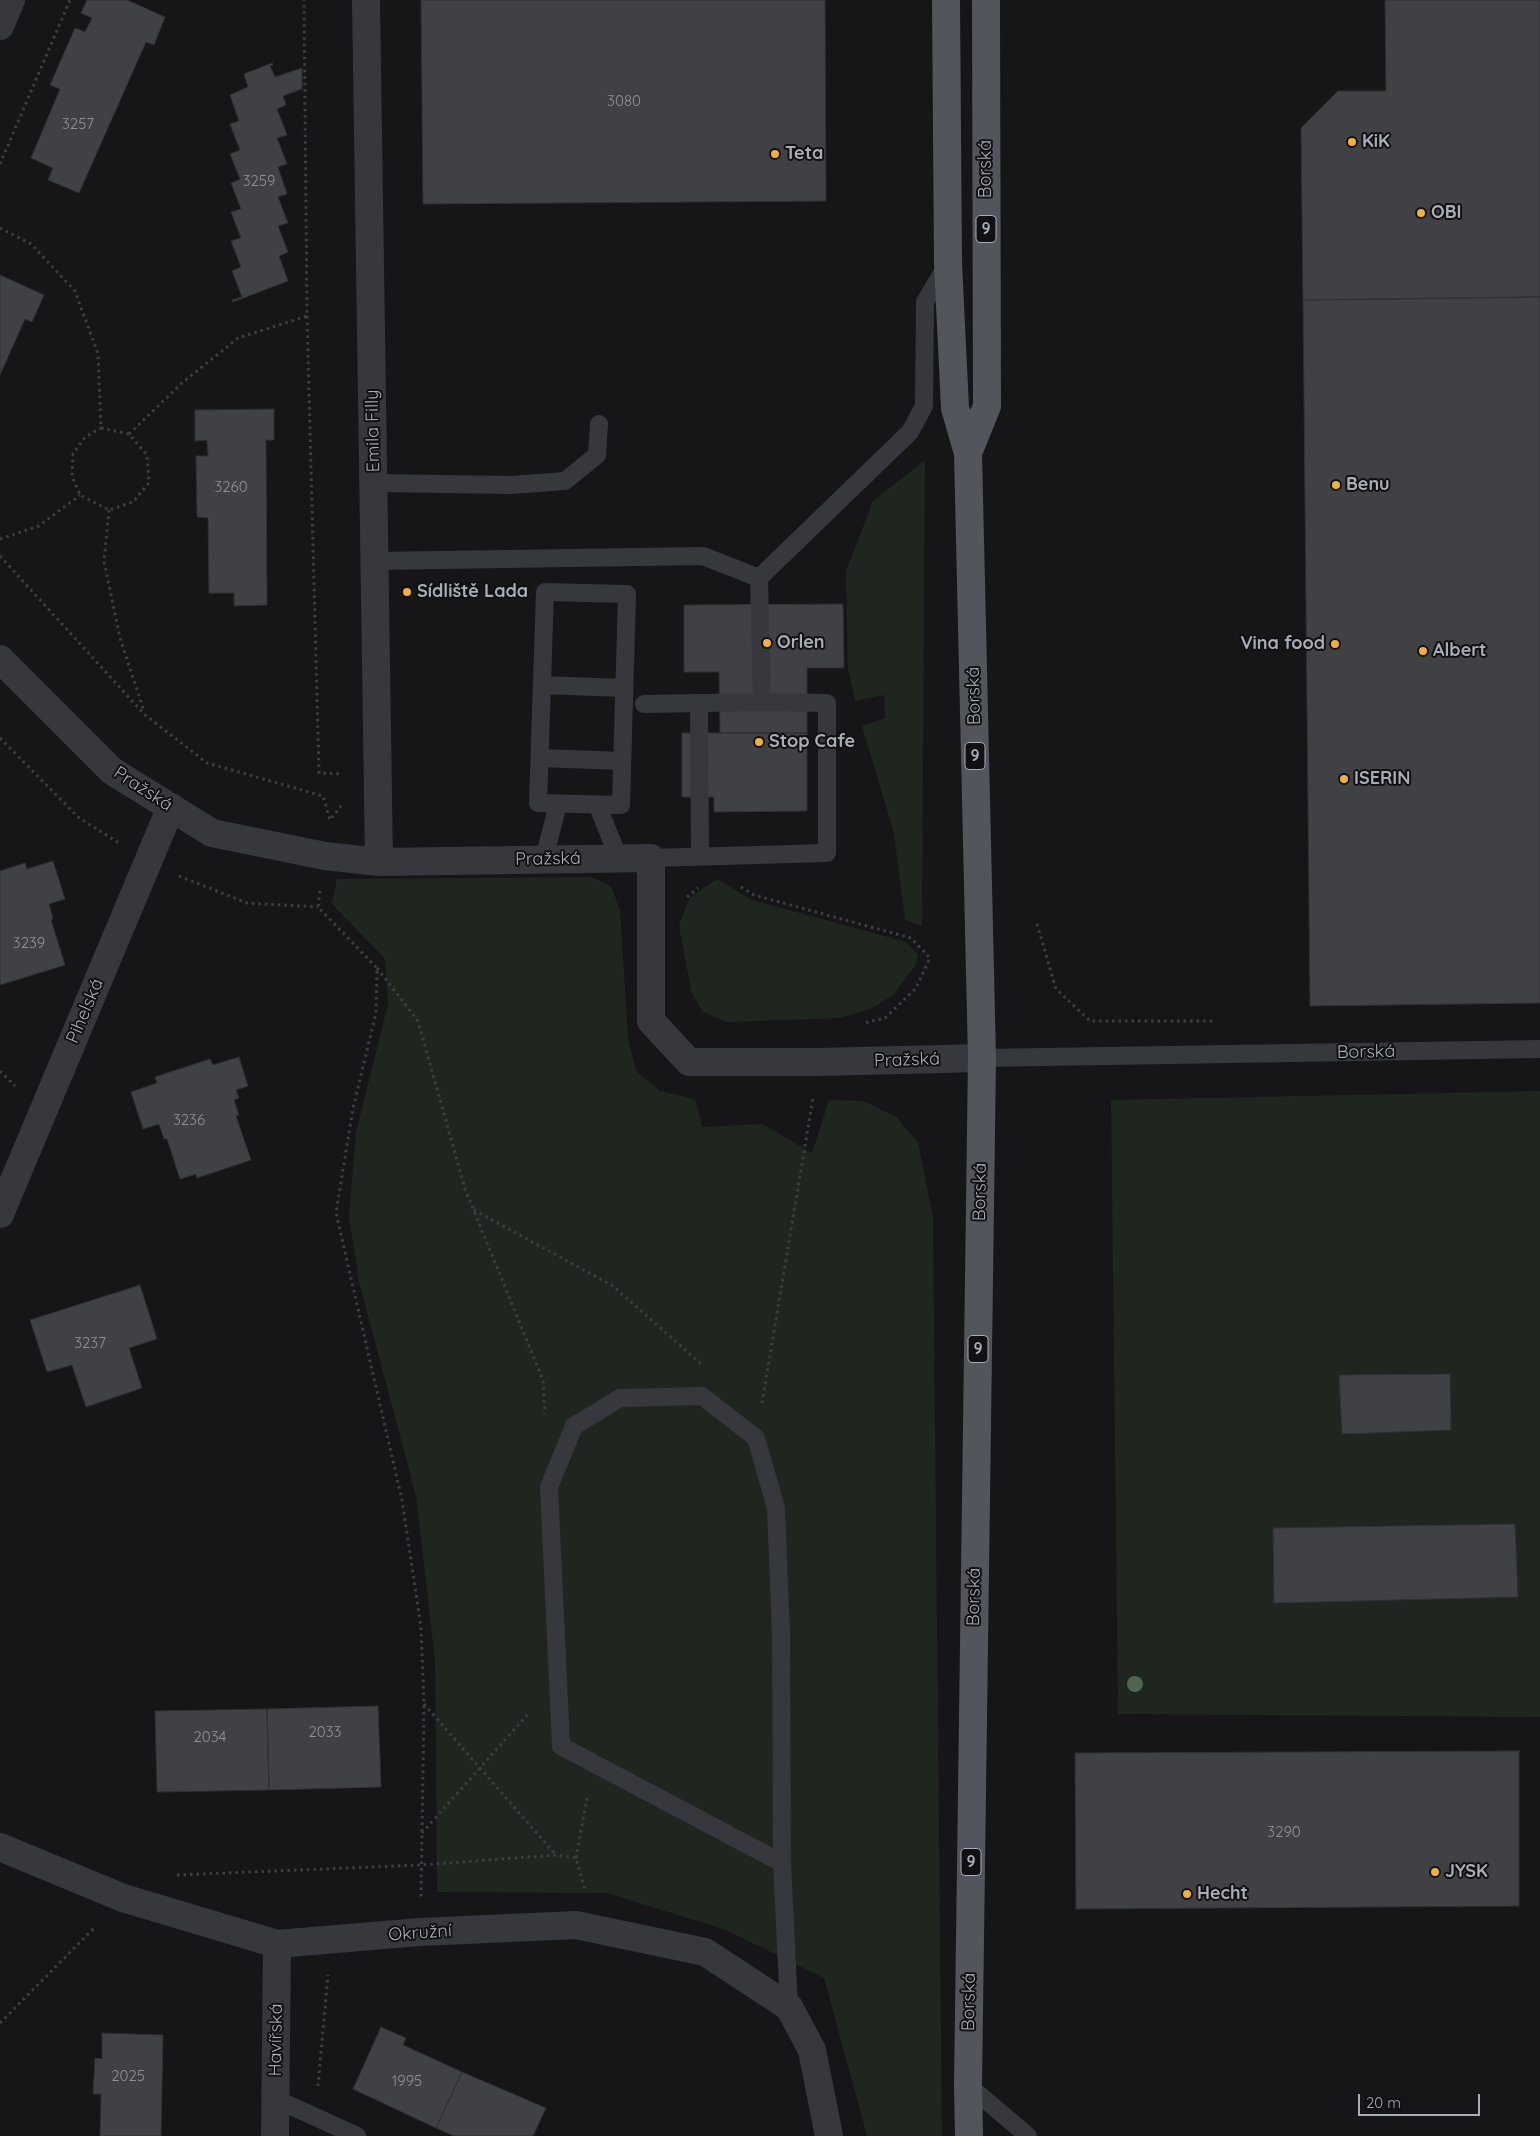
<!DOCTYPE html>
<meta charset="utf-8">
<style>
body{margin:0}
#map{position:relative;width:1540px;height:2136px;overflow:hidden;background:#161618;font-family:Quicksand,sans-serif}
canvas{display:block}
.scale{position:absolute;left:1358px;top:2094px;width:122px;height:22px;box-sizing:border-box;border:2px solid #a8adb8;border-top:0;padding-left:6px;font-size:15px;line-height:18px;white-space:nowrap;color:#a8adb8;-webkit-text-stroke:4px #111113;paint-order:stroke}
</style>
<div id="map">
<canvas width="1540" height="2136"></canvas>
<div class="scale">20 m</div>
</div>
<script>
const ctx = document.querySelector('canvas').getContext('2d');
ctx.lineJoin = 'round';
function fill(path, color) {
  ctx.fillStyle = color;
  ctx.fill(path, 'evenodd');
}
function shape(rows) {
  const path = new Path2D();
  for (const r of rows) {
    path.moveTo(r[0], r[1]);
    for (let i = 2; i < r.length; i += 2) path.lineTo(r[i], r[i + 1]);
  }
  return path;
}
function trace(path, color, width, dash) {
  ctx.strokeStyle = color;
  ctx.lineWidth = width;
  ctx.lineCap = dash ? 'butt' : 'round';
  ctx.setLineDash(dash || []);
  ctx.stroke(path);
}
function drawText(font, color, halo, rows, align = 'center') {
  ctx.font = font + ' Quicksand,sans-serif';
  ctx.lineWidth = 4;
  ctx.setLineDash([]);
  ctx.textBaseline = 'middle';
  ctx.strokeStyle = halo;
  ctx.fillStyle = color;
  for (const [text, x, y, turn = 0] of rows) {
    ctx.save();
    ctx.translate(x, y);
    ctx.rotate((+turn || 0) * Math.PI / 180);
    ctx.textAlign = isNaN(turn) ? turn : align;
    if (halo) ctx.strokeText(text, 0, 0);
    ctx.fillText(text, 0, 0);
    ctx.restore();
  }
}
const green = shape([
 [925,460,922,926,905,920,894,833,862,726,885,718,884,695,855,701,848,669,846,571,873,501],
 [591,877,611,886,620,910,628,1038,636,1071,660,1091,695,1099,702,1127,763,1124,812,1153,829,1100,864,1101,896,1117,918,1142,933,1217,942,2136,867,2136,824,1978,726,1930,607,1893,437,1892,435,1660,416,1496,359,1282,349,1217,356,1133,388,1004,385,959,332,904,337,879],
 [717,879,752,900,906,942,918,955,915,966,893,995,871,1009,840,1018,727,1022,714,1017,702,1011,691,991,679,925,690,897],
 [1540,1091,1540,1717,1118,1714,1111,1100]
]);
const building = shape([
 [87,0,127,0,165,17,154,45,146,42,79,193,48,180,53,168,31,158,60,89,50,85,75,28,85,32,92,18,81,13,87,0],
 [421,0,825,0,826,201,423,204,421,0],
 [1385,0,1540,0,1540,297,1303,300,1301,128,1338,91,1386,91,1385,0],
 [272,63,273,65,270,66,275,77,302,68,302,89,283,96,286,105,277,109,287,135,277,138,287,164,278,167,287,194,278,197,288,223,278,226,288,252,279,256,288,281,233,302,232,300,242,297,232,271,241,267,231,241,241,238,231,212,241,209,231,183,240,179,230,154,240,150,230,124,239,121,230,95,248,87,244,74,272,63],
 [0,275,44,295,32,322,25,319,0,375,0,275],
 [1540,297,1540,1003,1310,1006,1303,300,1540,297],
 [274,409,274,440,266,440,267,605,234,606,234,593,209,593,208,518,197,517,196,456,208,456,207,440,195,441,195,410,274,409],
 [843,604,844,668,807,668,807,733,720,733,719,672,684,672,684,605,843,604],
 [682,733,807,733,807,811,714,812,714,797,682,797,682,733],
 [53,861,65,899,49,904,53,919,51,920,65,965,0,985,0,871,25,863,27,869,53,861],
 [239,1057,248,1086,236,1090,239,1098,234,1100,239,1115,236,1116,251,1160,197,1178,196,1174,180,1179,167,1139,164,1139,159,1124,143,1129,131,1092,157,1083,155,1077,210,1059,213,1065,239,1057],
 [140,1285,157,1339,129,1348,142,1388,86,1407,72,1365,47,1372,30,1320,140,1285],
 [1450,1374,1451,1430,1342,1434,1339,1375,1450,1374],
 [1515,1524,1518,1597,1274,1603,1273,1528,1515,1524],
 [378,1706,381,1787,269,1790,267,1709,378,1706],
 [267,1709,269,1790,157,1792,155,1711,267,1709],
 [1519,1751,1519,1906,1076,1909,1075,1753,1519,1751],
 [381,2027,406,2038,403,2045,462,2072,436,2128,353,2089,381,2027],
 [102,2033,163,2035,161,2136,100,2136,101,2094,93,2094,95,2058,102,2059,102,2033],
 [462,2072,546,2108,533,2136,454,2136,436,2128,462,2072]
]);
const path = shape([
 [0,164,70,0],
 [0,228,31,244,75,291,98,354,101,428],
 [307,316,319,773,343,774],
 [101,428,129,434,147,455,149,483,133,502,109,510,80,495,72,476,73,454,85,437,101,428],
 [129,434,182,383,238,338,307,316,304,0],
 [109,510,104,561,120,638,144,711],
 [0,539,39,526,80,495],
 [0,556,144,714,207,763,323,796,330,820,341,806],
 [0,738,78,817,119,843],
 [179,876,247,903,318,907],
 [741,887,754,895,911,938,930,958,916,988,885,1018,864,1023],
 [320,891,318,907,377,968,376,1013,353,1108,336,1213,402,1500,421,1627,424,1704,421,1898],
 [687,897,698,888],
 [1037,924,1056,989,1090,1021,1214,1021],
 [377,968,418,1021,465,1189,543,1380,545,1414],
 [0,1071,15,1086],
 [474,1210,613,1286,701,1364],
 [762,1403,813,1098],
 [424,1704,556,1855],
 [422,1833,529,1713],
 [576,1858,587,1798],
 [177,1875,421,1865,556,1855,576,1858,585,1890],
 [0,2023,96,1926],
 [318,2086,328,1975]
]);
const lane = shape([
 [374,483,511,485,565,481,597,455,599,424],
 [374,561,703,556,759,578],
 [545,592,627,594,621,805,538,803,545,592],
 [542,685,624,688],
 [644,704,762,702],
 [699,704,700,855],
 [540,758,622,761],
 [597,804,619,859],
 [651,858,827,853,827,703,762,702,759,578,910,432,924,406,925,302,948,263],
 [544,859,558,804],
 [982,1058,1540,1049],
 [782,1863,561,1746,549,1487,574,1426,620,1398,702,1396,756,1438,776,1508,781,1635,782,1863,789,2007],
 [968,2085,1028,2136],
 [276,2099,357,2136]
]);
const street = shape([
 [366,0,379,862],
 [0,26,11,0],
 [0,659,112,771,212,833,325,856,379,862,651,858,651,1021,689,1062,819,1062,982,1058],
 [0,1214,171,807],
 [0,1847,123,1898,277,1944,420,1932,576,1925,705,1952,789,2007,812,2050,829,2136],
 [275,2136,277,1944]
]);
const primary = shape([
 [946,0,948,263,955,408,968,453,982,1058,968,2085,969,2136],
 [968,453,987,406,986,0]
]);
const trees = [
 [1135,1684]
];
const markers = [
 [1352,142,5,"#f2b134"],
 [775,154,5,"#f2b134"],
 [1421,213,5,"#f2b134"],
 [1336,485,5,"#f2b134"],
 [407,592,5,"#f2b134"],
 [767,643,5,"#f2b134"],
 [1335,644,5,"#f2b134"],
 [1423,651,5,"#f2b134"],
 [759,742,5,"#f2b134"],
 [1344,779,5,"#f2b134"],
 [1435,1872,5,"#f2b134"],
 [1187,1894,5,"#f2b134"]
];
const numberNames = [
 ["3080",624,101],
 ["3257",78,124],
 ["3259",259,181],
 ["3260",231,487],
 ["3239",29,943],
 ["3236",189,1120],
 ["3237",90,1343],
 ["2033",325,1732],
 ["2034",210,1737],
 ["3290",1284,1832],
 ["2025",128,2076],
 ["1995",407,2081]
];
const shields = [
 [986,229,20],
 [975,756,20],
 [978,1349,20],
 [971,1862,20]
];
const shieldNames = [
 ["9",986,229],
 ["9",975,756],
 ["9",978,1349],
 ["9",971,1862]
];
const poiNames = [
 ["KiK",1362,142],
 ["Teta",785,154],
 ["OBI",1431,213],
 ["Benu",1346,485],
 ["Sídliště Lada",417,592],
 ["Orlen",777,643],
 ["Vina food",1325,644,"right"],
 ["Albert",1433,651],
 ["Stop Cafe",769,742],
 ["ISERIN",1354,779],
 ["JYSK",1445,1872],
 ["Hecht",1197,1894]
];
const streetNames = [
 ["Borská",986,169,-90],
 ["Emila Filly",373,431,-91],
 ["Borská",974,696,-91],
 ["Pražská",143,789,33],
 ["Pražská",548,859,-1],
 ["Pihelská",85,1011,-67],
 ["Borská",1366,1052,-1],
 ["Pražská",907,1060,-2],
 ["Borská",980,1192,-89],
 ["Borská",974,1597,-89],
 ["Okružní",420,1933,-4],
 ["Borská",969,2002,-89],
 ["Havířská",276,2040,-89]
];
fill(green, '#1e261f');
fill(building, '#404145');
trace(building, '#303034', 1);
trace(path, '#3d3f44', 3, [2.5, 4]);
trace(lane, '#37383d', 18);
trace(street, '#37383d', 28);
trace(primary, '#53555c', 28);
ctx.fillStyle = '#506452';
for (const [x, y] of trees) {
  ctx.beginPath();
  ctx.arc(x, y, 8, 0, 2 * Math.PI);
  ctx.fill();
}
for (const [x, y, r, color] of markers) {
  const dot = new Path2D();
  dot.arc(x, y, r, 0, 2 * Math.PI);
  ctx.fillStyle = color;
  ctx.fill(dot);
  trace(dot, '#111113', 2);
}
drawText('15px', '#8e929b', null, numberNames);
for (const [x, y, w] of shields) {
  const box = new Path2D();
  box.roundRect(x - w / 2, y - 13.5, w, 27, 4);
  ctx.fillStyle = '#111113';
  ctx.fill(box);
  trace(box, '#a8adb8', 1);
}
drawText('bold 16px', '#a8adb8', null, shieldNames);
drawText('bold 18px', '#a8adb8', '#111113', poiNames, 'left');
drawText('18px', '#a8adb8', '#111113', streetNames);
</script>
